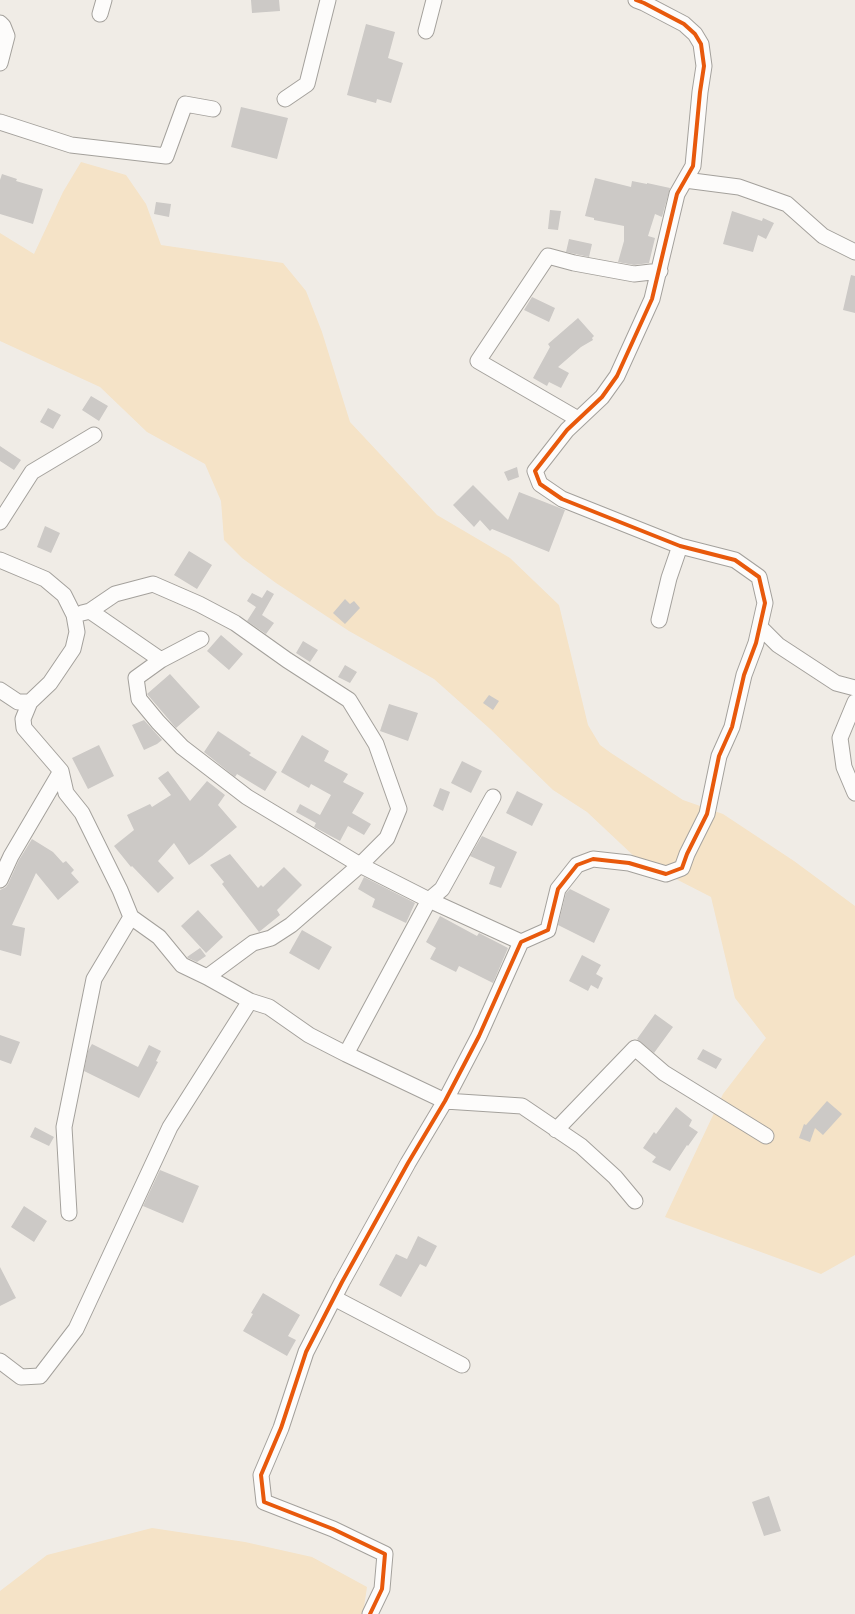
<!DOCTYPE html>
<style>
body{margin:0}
canvas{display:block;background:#f0ece6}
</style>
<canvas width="855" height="1614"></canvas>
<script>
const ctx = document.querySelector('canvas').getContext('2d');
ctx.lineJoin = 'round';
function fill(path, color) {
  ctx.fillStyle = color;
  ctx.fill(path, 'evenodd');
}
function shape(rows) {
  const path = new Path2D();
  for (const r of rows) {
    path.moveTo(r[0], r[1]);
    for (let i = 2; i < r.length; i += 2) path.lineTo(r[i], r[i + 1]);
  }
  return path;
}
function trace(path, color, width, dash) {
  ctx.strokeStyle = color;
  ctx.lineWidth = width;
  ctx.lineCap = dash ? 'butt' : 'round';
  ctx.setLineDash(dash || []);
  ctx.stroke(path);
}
const green = shape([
 [81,162,126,175,146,204,161,245,283,263,306,291,322,332,350,422,437,515,510,558,559,605,588,725,600,745,611,753,683,800,723,814,794,861,855,906,855,1255,821,1274,665,1217,723,1094,766,1038,735,998,711,897,637,859,587,812,553,790,489,728,434,679,349,631,276,583,242,558,224,540,221,501,205,464,147,432,100,387,0,341,0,233,34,254,63,192],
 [152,1528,245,1542,312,1557,367,1587,363,1614,0,1614,0,1591,47,1555]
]);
const building = shape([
 [251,0,279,0,280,11,252,13],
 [366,24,395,32,388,58,403,63,391,103,377,99,376,103,347,95],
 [241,107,288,118,277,159,231,147],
 [2,174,17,179,16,181,43,189,33,224,0,214,0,180],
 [595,178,631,187,632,181,647,184,647,183,670,188,662,217,655,214,648,236,655,238,649,263,634,265,618,262,624,241,624,226,594,220,594,218,585,216],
 [156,202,171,204,169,217,154,214],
 [550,210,561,211,558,230,548,229],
 [732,211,762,221,763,218,774,223,766,239,758,235,753,252,723,244],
 [569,239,592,244,589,257,566,252],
 [851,275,855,276,855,313,843,310],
 [532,297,555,308,549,322,524,310],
 [578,318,594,336,592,338,593,340,581,347,558,367,569,373,561,388,549,382,547,386,533,378,550,347,548,344],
 [91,396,108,406,99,421,82,410],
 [48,408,61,415,53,429,40,422],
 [0,446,21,460,14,470,0,461],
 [517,467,519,477,508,481,504,472],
 [473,485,508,520,519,492,565,510,549,552,492,529,490,531,480,520,474,527,453,505],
 [45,526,60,533,51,553,37,547],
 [189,551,212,565,197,589,174,575],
 [267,590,274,594,262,615,274,623,266,634,247,621,256,607,247,601,252,593,262,598],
 [345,599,350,604,354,601,360,608,345,624,333,613],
 [221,635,243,654,229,670,207,651],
 [303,641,318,650,310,662,296,653],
 [345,665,357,672,350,683,338,677],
 [170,674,200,707,176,728,147,694],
 [489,695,499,701,493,710,483,703],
 [389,704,418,713,408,741,380,731],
 [144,720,162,740,157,744,144,750,132,725],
 [218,731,251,753,249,755,277,772,265,791,237,774,235,777,204,752],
 [302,735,329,751,324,761,348,774,343,782,364,793,352,813,371,824,364,835,348,826,340,841,314,827,316,823,296,812,300,804,320,815,331,795,311,784,309,788,281,772],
 [99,745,114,776,88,789,72,758],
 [462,761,482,771,471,793,451,783],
 [168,771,190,801,207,781,225,795,218,805,237,827,202,856,189,865,174,843,158,861,174,878,158,893,132,866,131,867,114,846,134,830,127,815,150,804,152,807,171,795,158,778],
 [440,788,450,792,443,811,433,806],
 [517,791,543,804,532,826,506,813],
 [482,836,517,852,501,888,489,884,495,867,470,856],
 [32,839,53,852,63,863,66,861,74,870,71,873,79,882,58,900,36,873,12,925,25,928,21,956,0,950,0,890,6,887,8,884,19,860],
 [230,854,258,888,261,885,263,887,284,867,302,885,277,910,280,915,259,932,222,884,224,882,210,865],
 [364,877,415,903,406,923,372,907,375,899,358,889],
 [570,889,610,909,594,943,558,925,566,893],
 [198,910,223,937,206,953,181,926],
 [440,916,477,936,479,933,508,948,493,983,459,966,456,972,430,959,436,948,426,942],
 [302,930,332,947,319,970,289,953],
 [200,948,206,956,197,962,188,958,187,957],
 [582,955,601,965,596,974,603,978,598,989,591,985,588,991,569,981],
 [655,1014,673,1027,654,1053,637,1039],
 [0,1035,20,1042,11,1064,0,1060],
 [92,1044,138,1067,149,1045,161,1051,156,1061,158,1062,139,1098,84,1071,88,1051],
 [703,1049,722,1059,716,1069,697,1059],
 [827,1101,842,1114,823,1135,815,1128,810,1142,799,1138,804,1124,806,1125],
 [676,1107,692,1120,689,1126,698,1132,688,1146,687,1145,670,1171,652,1162,656,1157,643,1148,654,1132,656,1134],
 [35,1127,54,1137,49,1146,30,1137],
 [160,1170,199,1186,183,1223,143,1206],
 [24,1206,47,1221,34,1242,11,1227],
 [418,1236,437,1246,426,1267,420,1264,401,1297,379,1285,396,1254,407,1259],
 [0,1267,16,1298,0,1306],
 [263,1293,300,1315,288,1336,296,1340,287,1356,243,1331,253,1314,251,1313],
 [769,1496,781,1531,764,1536,752,1502]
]);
const street = shape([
 [100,14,104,0],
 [0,23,3,26,7,36,0,63],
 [426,31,434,0],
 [285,99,307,84,328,0],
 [0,122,71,145,166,156,185,104,213,109],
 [685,180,739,187,787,204,823,236,855,252],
 [578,419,478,361,548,256,574,263,634,274,660,271],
 [0,522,32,472,94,435],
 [0,560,45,579,64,595,74,615,77,632,73,649,50,683,30,702,23,719,24,728,61,771,66,793,82,813,120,890,131,917,159,937,182,965,207,977,250,1001,269,1007,309,1035,346,1054,445,1101,522,1106,581,1146,615,1177,635,1201],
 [90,611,115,594,153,584,199,604,235,623,287,660,349,700,376,744,399,809,387,838,360,865,291,925,271,938,253,943,207,977],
 [82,613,90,611,161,660],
 [659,620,669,578,680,546],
 [760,627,778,645,836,683,855,688],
 [201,639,161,660,136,678,139,699,158,722,182,747,247,797,360,865,429,900,521,942],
 [0,690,18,702,30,702],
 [855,702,840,738,844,767,855,793],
 [0,880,11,856,61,771],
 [346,1054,429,900,442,889,493,797],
 [556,1130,635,1048,664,1073,766,1136],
 [69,1213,64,1127,94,979,131,917],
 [334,1298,462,1365],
 [0,1361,21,1377,40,1376,76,1329,170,1127,250,1001],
 [370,1614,382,1589,385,1554,333,1529,264,1502,261,1475,281,1428,306,1352,342,1282,408,1163,445,1101,479,1036,521,942,548,930,558,889,577,865,593,859,629,863,666,874,682,868,687,854,707,814,719,756,732,727,744,675,756,643,765,603,759,577,735,560,680,546,562,499,540,484,535,471,567,430,602,397,617,376,652,299,677,194,693,166,700,92,704,66,701,44,695,34,684,24,644,3,636,0]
]);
const cycleway = shape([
 [370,1614,382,1589,385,1554,333,1529,264,1502,261,1475,281,1428,306,1352,342,1282,408,1163,445,1101,479,1036,521,942,548,930,558,889,577,865,593,859,629,863,666,874,682,868,687,854,707,814,719,756,732,727,744,675,756,643,765,603,759,577,735,560,680,546,562,499,540,484,535,471,567,430,602,397,617,376,652,299,677,194,693,166,700,92,704,66,701,44,695,34,684,24,644,3,636,0]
]);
fill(green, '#f5e3c7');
fill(building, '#ccc9c6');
trace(street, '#a4a19c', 17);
trace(street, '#fdfcfb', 15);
trace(cycleway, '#e8590c', 4);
</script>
